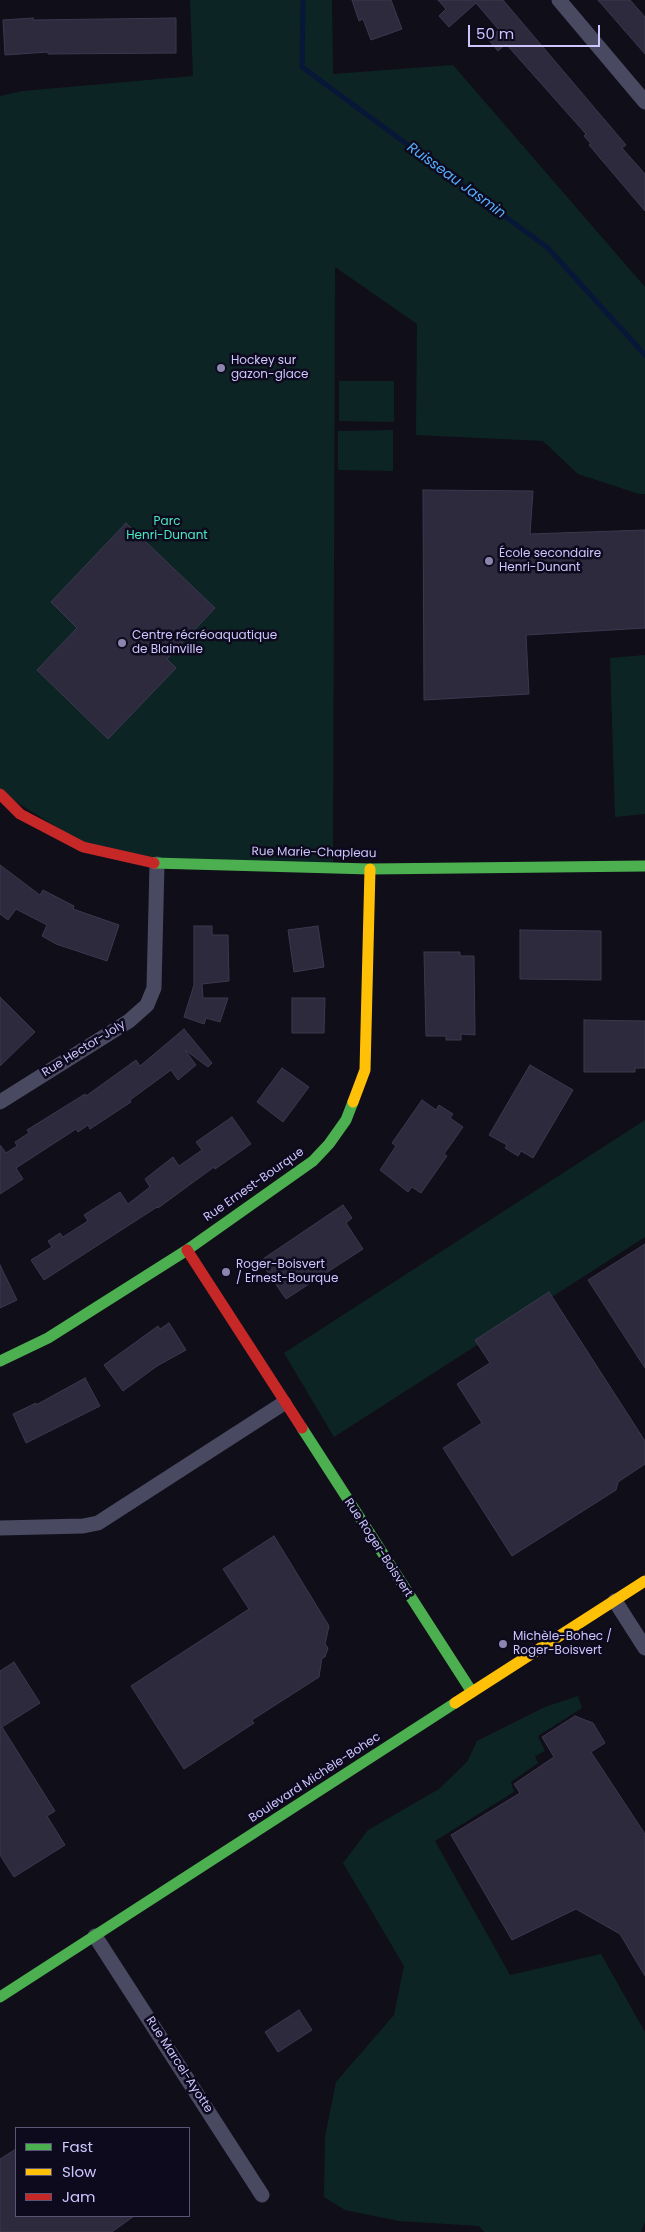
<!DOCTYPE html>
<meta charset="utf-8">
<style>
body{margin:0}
#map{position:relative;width:645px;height:2232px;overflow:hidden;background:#100e19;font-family:Poppins,sans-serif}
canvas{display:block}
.legend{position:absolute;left:15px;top:2127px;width:175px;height:90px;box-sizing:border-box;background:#0d0a1d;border:1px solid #5a5577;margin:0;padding:6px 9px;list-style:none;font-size:15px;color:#cdc6ff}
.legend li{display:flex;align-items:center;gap:10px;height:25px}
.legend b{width:25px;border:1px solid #5a5577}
.scale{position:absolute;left:468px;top:25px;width:132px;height:22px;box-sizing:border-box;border:2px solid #cdc6ff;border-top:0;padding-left:6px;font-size:15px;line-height:18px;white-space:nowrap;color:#cdc6ff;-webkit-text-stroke:4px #0d0a1d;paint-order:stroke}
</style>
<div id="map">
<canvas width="645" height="2232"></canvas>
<ul class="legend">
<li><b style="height:6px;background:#4caf50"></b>Fast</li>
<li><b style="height:6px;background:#ffc107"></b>Slow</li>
<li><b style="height:6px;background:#c62828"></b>Jam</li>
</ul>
<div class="scale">50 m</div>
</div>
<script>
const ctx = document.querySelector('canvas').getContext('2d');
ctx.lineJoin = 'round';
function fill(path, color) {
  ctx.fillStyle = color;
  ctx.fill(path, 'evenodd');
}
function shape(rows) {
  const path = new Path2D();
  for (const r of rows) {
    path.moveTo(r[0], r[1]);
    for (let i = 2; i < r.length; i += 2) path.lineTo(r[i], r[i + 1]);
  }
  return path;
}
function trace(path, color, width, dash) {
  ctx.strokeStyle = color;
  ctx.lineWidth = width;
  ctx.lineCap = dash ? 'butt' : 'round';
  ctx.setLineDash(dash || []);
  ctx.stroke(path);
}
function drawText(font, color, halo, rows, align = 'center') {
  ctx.font = font + ' Poppins,sans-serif';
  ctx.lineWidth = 5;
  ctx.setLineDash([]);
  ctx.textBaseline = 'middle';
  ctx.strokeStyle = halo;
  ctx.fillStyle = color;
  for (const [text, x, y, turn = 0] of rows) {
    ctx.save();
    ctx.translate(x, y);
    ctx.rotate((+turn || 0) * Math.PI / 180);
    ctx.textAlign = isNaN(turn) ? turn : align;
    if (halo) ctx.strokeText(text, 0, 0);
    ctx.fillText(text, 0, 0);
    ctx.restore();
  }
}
const green = shape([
 [190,0,332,0,333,74,453,65,645,287,645,494,639,494,578,474,543,441,416,435,417,324,335,267,333,863,157,862,87,846,0,792,0,96,23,91,193,76],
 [339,381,394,381,394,422,339,421],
 [393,430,393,471,338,470,338,431],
 [645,655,645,814,615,817,610,658],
 [645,1120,645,1237,334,1437,284,1353],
 [578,1696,582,1708,538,1736,545,1751,535,1756,538,1763,511,1782,514,1792,435,1841,510,1975,601,1954,645,2032,645,2222,641,2232,484,2232,479,2226,399,2221,345,2210,324,2197,325,2137,336,2082,394,2015,404,1966,343,1863,368,1830,439,1789,467,1762,477,1741,545,1707]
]);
const stream = shape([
 [303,0,302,67,548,248,645,355]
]);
const building = shape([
 [352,0,391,0,402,29,371,40,363,19,359,21,352,0],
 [438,0,503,0,626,145,622,148,645,174,645,211,589,145,591,144,584,136,586,134,506,44,498,51,488,39,499,30,476,3,449,27,439,16,446,9,438,0],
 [598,0,630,0,645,17,645,54,598,0],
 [33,18,33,20,176,18,176,53,48,54,48,52,5,55,3,20,33,18],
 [423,490,533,491,530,534,645,530,645,628,526,635,529,694,424,700,423,490],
 [126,523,215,608,167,659,176,668,108,739,37,670,77,628,51,602,126,523],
 [0,865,40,895,43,890,74,906,73,909,119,925,107,961,56,944,42,936,47,925,16,909,8,920,0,914,0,865],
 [194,926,212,926,212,935,228,935,229,981,202,984,203,998,228,998,220,1022,206,1018,204,1024,184,1017,194,985,194,926],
 [318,926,324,967,294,972,288,930,318,926],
 [520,930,601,931,601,980,520,979,520,930],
 [424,952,460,952,460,956,474,956,475,1035,461,1034,461,1040,446,1040,446,1036,426,1036,424,952],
 [0,997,35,1032,0,1066,0,997],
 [292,998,325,998,324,1033,292,1033,292,998],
 [584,1020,645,1021,645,1068,635,1068,635,1072,584,1072,584,1020],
 [184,1029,212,1063,208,1067,185,1050,196,1065,178,1080,171,1070,130,1100,131,1102,90,1129,88,1125,78,1132,76,1129,16,1168,23,1179,0,1194,0,1145,6,1153,17,1146,15,1142,29,1133,27,1130,85,1094,86,1096,136,1060,140,1066,184,1029],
 [530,1065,573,1090,533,1158,521,1151,518,1156,505,1148,507,1145,489,1135,530,1065],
 [282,1068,309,1087,283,1122,257,1102,282,1068],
 [422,1100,436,1110,439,1105,453,1114,450,1118,463,1127,444,1154,447,1156,421,1193,412,1187,408,1192,380,1170,396,1146,392,1143,422,1100],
 [232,1117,251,1144,215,1169,214,1167,158,1208,157,1207,44,1280,31,1260,52,1247,48,1241,60,1233,63,1237,88,1221,84,1215,120,1192,128,1204,150,1187,145,1179,173,1157,179,1166,202,1150,196,1142,232,1117],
 [343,1205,352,1218,346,1223,363,1249,286,1299,260,1261,343,1205],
 [645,1244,645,1368,588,1280,645,1244],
 [0,1265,17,1300,0,1308,0,1265],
 [549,1292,645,1441,645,1464,618,1482,616,1490,512,1556,443,1448,482,1423,457,1384,490,1363,475,1340,549,1292],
 [169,1323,186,1350,157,1366,123,1391,104,1365,158,1326,160,1329,169,1323],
 [85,1378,100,1406,26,1443,13,1414,36,1403,36,1405,85,1378],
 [274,1536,329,1626,325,1644,328,1648,325,1657,322,1658,319,1677,252,1720,254,1723,184,1769,131,1686,249,1609,223,1569,274,1536],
 [14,1662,40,1703,2,1727,55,1811,47,1816,65,1845,14,1877,0,1855,0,1671,14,1662],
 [575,1716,593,1723,605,1743,591,1752,645,1834,645,1976,620,1934,576,1909,512,1940,451,1835,520,1793,514,1784,554,1757,542,1737,575,1716],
 [299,2010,312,2030,278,2052,265,2032,299,2010],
 [16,2149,16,2216,134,2216,112,2232,0,2232,0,2159,16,2149]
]);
const street = shape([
 [559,0,645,102],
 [0,1102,129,1021,147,1005,154,988,157,864],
 [0,1528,83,1526,98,1523,284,1403],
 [615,1601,645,1648],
 [95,1936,262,2195]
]);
const fast = shape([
 [154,863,370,869,645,866],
 [0,1361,48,1338,187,1250,313,1161,329,1144,346,1120,353,1102],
 [302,1428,472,1692],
 [0,1997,455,1703]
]);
const slow = shape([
 [353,1102,365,1070,370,869],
 [455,1703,645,1581]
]);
const jam = shape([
 [0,794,20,814,83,847,154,863],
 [187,1250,302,1428]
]);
const markers = [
 [221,368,5,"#8b86ae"],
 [489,561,5,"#8b86ae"],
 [122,643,5,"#8b86ae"],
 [226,1272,5,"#8b86ae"],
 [503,1644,5,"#8b86ae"]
];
const poiNames = [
 ["Hockey sur",231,361],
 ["gazon-glace",231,375],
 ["École secondaire",499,554],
 ["Henri-Dunant",499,568],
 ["Centre récréoaquatique",132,636],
 ["de Blainville",132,650],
 ["Roger-Boisvert",236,1265],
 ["/ Ernest-Bourque",236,1279],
 ["Michèle-Bohec /",513,1637],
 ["Roger-Boisvert",513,1651]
];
const parkNames = [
 ["Parc",167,522],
 ["Henri-Dunant",167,536]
];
const streetNames = [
 ["Rue Marie-Chapleau",314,853,1],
 ["Rue Hector-Joly",84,1049,-32],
 ["Rue Ernest-Bourque",254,1185,-35],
 ["Rue Roger-Boisvert",378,1548,57],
 ["Boulevard Michèle-Bohec",315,1778,-33],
 ["Rue Marcel-Ayotte",179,2065,57]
];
const waterNames = [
 ["Ruisseau Jasmin",456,181,36]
];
fill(green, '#0d2425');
trace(stream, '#061738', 5);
fill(building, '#2e2a3d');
trace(building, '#3c384f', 1);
trace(street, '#4a4962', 15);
trace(fast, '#4caf50', 11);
trace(slow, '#ffc107', 11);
trace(jam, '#c62828', 11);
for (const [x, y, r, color] of markers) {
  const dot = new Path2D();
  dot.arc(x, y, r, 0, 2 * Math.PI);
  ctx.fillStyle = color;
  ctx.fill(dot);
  trace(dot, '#0d0a1d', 2);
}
drawText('12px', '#cdc6ff', '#0d0a1d', poiNames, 'left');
drawText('12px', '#4ae8c1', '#0d0a1d', parkNames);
drawText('12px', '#cdc6ff', '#0d0a1d', streetNames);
drawText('italic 14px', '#54afff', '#0d0a1d', waterNames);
</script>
